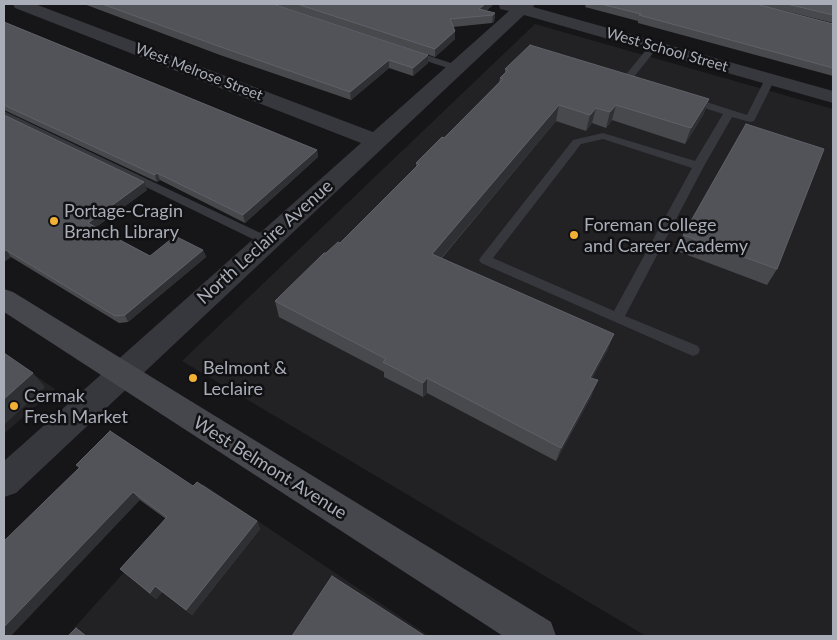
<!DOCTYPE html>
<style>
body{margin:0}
#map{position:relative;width:837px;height:640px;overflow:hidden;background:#161618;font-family:Lato,sans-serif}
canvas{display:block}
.frame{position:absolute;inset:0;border:5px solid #a8adb8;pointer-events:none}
</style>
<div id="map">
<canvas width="837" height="640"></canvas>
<div class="frame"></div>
</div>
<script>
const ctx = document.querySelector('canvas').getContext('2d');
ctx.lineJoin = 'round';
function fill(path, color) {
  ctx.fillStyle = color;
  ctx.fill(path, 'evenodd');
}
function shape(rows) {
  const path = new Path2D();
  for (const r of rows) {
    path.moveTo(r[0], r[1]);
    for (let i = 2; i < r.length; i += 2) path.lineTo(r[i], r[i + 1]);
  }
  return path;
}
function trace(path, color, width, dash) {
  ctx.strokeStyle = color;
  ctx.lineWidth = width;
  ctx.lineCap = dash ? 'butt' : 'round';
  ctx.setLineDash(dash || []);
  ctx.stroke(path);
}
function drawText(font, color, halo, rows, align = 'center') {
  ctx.font = font + ' Lato,sans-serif';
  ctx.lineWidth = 5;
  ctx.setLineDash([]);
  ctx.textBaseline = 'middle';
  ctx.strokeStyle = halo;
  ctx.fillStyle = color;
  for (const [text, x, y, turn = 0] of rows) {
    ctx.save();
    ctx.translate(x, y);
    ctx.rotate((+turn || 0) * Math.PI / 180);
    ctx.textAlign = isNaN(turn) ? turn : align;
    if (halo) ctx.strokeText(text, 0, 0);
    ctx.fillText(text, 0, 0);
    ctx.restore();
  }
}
const built = shape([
 [535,24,833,109,833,636,646,636,182,361],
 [4,354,55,389,4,434],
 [203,484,429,636,67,636]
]);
const lane = shape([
 [653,44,658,47,633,78,642,81,642,85,639,86,624,81,624,77,650,45,653,44],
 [411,50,460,66,462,68,457,71,408,55,408,51,411,50],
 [770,76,775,79,754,121,750,122,732,117,704,166,625,316,698,346,700,350,698,354,693,356,688,354,481,263,479,260,481,257,573,140,603,133,695,161,723,114,686,102,686,98,694,98,747,115,765,79,770,76],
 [603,139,692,168,614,311,493,258,581,144,603,139],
 [4,111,271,238,273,241,267,245,263,244,4,118,4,111]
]);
const street = shape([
 [13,4,35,4,373,132,509,11,500,9,499,4,535,4,533,7,833,91,833,103,524,15,16,493,4,497,4,461,361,143,15,8,13,4]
]);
const secondary = shape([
 [4,289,13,292,551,622,556,636,503,636,4,312,4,289]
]);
const wall = shape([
 [84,4,273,4,428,63,413,76,389,68,351,100,220,55],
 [274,4,494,4,486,11,495,13,494,22,492,23,453,27,455,39,435,57],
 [586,4,833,4,833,23,770,7,833,24,833,76,638,23,638,21,585,7],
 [4,22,317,150,318,157,245,223,160,180,157,182,4,110],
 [505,69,709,99,703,115,685,144,612,120,606,128,592,123,586,131,556,121,442,258,608,349,592,378,592,395,556,461,427,393,423,397,384,377,384,372,279,317,275,301,326,253,340,243,416,167,416,163,444,138,499,82,500,78,505,73],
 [4,115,147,190,96,227,150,256,203,250,206,257,128,322,119,323,11,257,5,261,4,260],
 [683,235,777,269,767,285,677,251],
 [76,465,193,486,257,521,260,529,192,615,162,592,156,599,120,569,166,519,140,500,79,468]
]);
const shadedWall = shape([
 [485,4,494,4,478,17,479,9],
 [495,13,494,22,492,23,493,15],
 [455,31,455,39,435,57,435,49],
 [428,55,428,63,413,76,413,68],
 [389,60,389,68,351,100,350,92],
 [709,99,703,115,685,144,691,128],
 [559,105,556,121,432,269,432,254],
 [616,105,612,120,606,128,610,112],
 [596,108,592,123,586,131,590,115],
 [317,150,318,157,245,223,243,215],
 [157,173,160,180,157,182,155,175],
 [144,182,147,190,92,230,88,223],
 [6,250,11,257,5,261,4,260,4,251],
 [203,250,206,257,128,322,125,315],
 [614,334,608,349,585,392,590,378],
 [33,373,45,387,4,425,4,399],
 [427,378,427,393,423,397,423,383],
 [598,380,592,395,556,461,561,448],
 [133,492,140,500,11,636,9,636,4,634,4,627],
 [257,521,260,529,192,615,186,610],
 [155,586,162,592,156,599,150,593]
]);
const building = shape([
 [102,4,273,4,428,55,413,68,389,60,350,92,218,46,102,4],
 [297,4,485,4,479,9,495,13,493,15,450,19,455,31,435,49,297,4],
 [601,4,756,4,833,24,833,68,639,15,641,14,601,4],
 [787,4,833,4,833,15,787,4],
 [4,22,317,150,243,215,157,173,155,175,4,105,4,22],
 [530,45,709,99,691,128,616,105,610,112,596,108,590,115,559,105,432,254,614,334,590,378,598,380,561,448,427,378,423,383,383,362,386,359,275,301,324,253,326,253,338,242,340,243,419,164,416,163,442,137,444,138,503,79,500,78,508,70,505,69,530,45],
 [4,115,144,182,88,223,150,256,175,236,203,250,125,315,115,316,6,250,4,251,4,115],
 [746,124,824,149,777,269,683,235,746,124],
 [4,353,33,373,4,399,4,353],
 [110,431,193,486,197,482,257,521,186,610,155,586,150,593,120,569,167,517,133,492,4,627,4,541,80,467,76,465,110,431],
 [332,576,425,636,292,636,332,576],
 [76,628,86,636,68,636,76,628]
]);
const markers = [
 [54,221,5,"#f2b134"],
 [574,235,5,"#f2b134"],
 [193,378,5,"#f2b134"],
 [14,406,5,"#f2b134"]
];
const farStreetnames = [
 ["West School Street",667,50,16],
 ["West Melrose Street",199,72,21]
];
const poiNames = [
 ["Portage-Cragin",64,211],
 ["Branch Library",64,232],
 ["Foreman College",584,225],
 ["and Career Academy",584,246],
 ["Belmont &",203,368],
 ["Leclaire",203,389],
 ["Cermak",24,396],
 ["Fresh Market",24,417]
];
const streetNames = [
 ["North Leclaire Avenue",265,242,-42],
 ["West Belmont Avenue",270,468,32]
];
fill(built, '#222225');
fill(lane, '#37383d');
fill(street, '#37383d');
fill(secondary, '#45474d');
fill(wall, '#47494d');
fill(shadedWall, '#2f3033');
fill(building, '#525359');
trace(building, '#5f6168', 1);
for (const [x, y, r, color] of markers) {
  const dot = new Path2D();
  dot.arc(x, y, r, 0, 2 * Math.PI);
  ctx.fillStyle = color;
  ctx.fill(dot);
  trace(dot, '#111113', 2);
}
drawText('15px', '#a8adb8', '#111113', farStreetnames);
drawText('18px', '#a8adb8', '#111113', poiNames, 'left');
drawText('18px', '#a8adb8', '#111113', streetNames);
</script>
